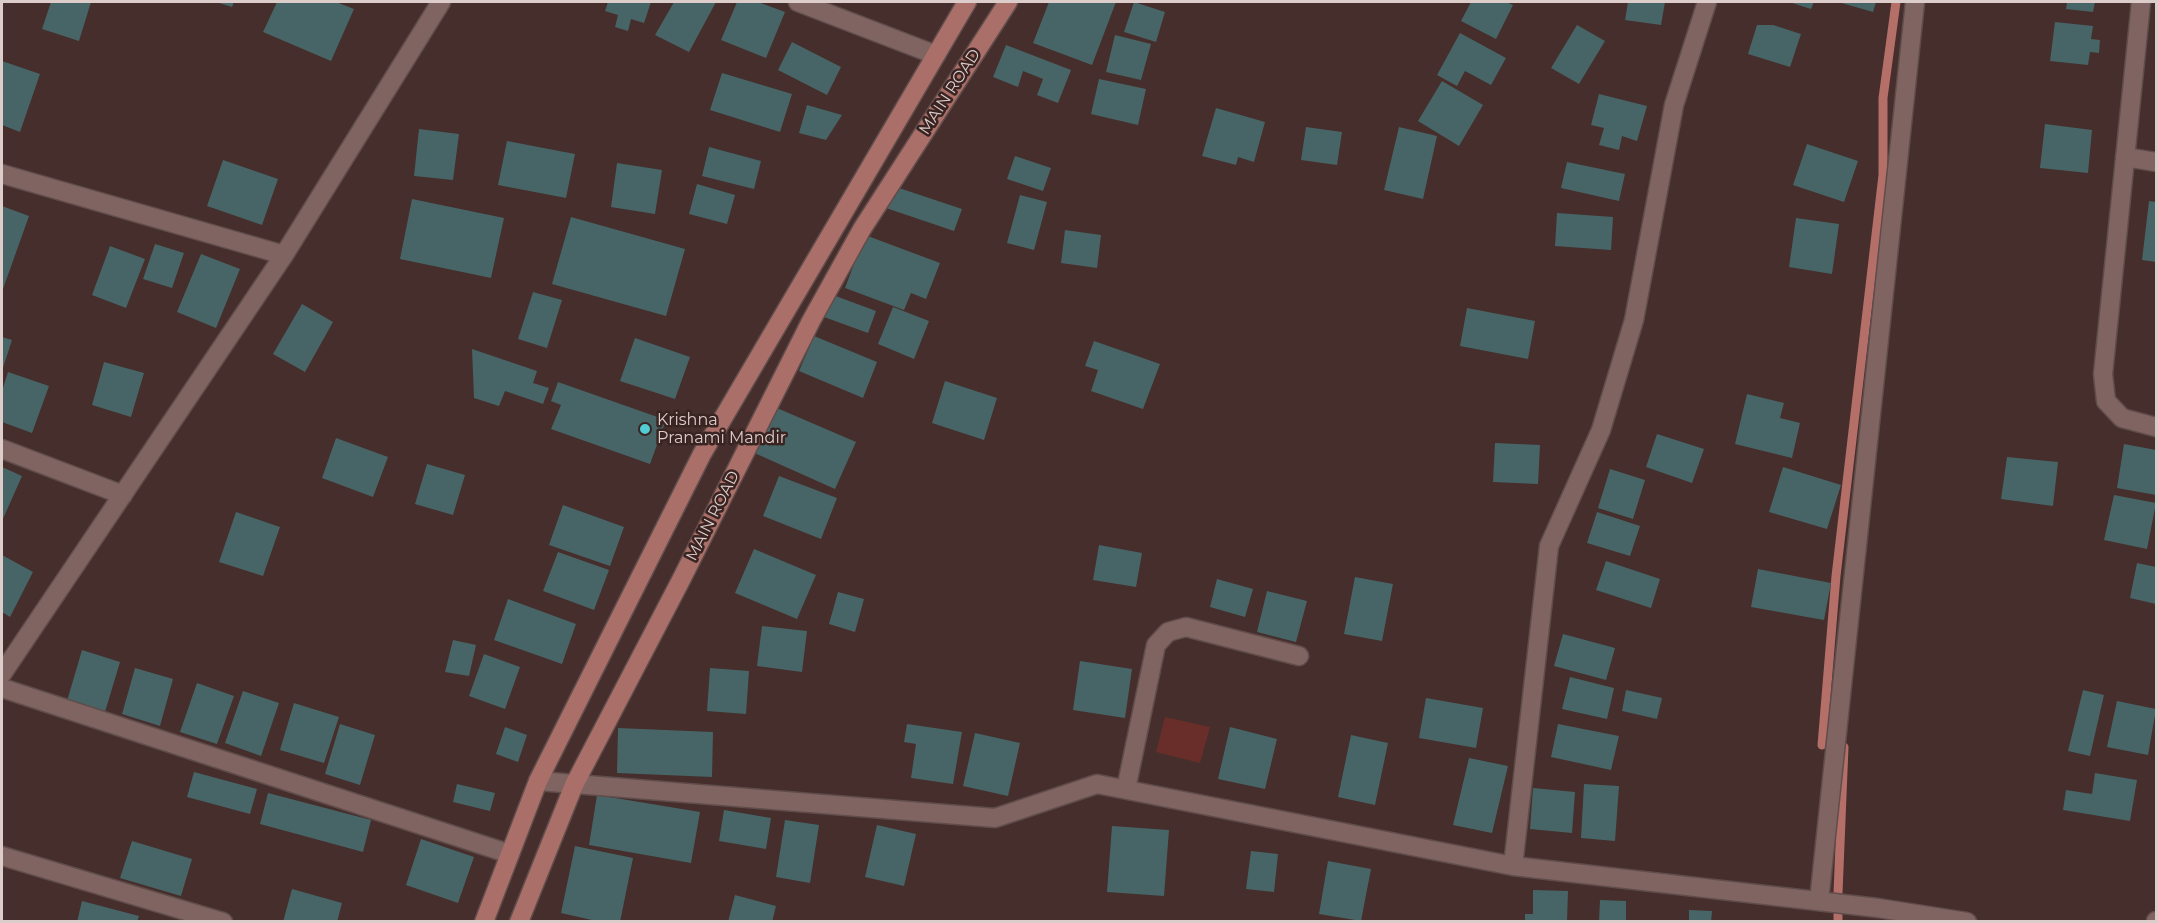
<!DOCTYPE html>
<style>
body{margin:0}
#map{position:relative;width:2158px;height:923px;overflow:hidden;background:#452e2b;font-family:Montserrat,sans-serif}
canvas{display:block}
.frame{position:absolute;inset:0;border:3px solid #dccdcb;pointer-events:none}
</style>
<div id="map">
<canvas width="2158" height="923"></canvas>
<div class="frame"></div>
</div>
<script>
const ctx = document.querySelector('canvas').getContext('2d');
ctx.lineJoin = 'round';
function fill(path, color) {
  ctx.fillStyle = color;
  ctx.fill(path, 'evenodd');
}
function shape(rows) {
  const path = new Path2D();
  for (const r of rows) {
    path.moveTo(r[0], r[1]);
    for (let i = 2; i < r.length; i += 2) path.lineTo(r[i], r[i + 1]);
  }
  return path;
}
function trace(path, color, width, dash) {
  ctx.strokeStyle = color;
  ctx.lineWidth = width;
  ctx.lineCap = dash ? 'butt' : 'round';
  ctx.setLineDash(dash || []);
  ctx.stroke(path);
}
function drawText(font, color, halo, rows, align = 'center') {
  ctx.font = font + ' Montserrat,sans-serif';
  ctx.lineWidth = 5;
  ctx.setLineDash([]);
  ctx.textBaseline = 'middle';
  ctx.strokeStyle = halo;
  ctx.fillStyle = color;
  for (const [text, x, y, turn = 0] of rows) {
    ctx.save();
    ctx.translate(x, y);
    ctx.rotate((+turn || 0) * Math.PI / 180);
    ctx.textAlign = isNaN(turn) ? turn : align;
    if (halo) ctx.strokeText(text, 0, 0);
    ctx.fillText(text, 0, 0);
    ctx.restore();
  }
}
const green = shape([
 [1165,717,1210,727,1200,763,1156,752]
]);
const stream = shape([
 [1822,745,1836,576,1883,175,1883,98,1896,2],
 [1838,893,1844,747],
 [1838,915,1838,922]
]);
const building = shape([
 [51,2,91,2,79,41,42,29],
 [216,2,234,2,232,7],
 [277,2,336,2,354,9,331,61,263,32],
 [608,2,651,2,644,23,631,19,628,31,615,27,618,15,605,11],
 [674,2,716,2,689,52,655,35],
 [737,2,758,2,785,12,766,58,721,40],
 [1049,2,1116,2,1092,65,1033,43],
 [1134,2,1165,12,1156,42,1124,32],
 [1471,2,1506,2,1513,5,1496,39,1461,21],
 [1628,2,1665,2,1661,25,1625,20],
 [1789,2,1814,2,1811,9],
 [1838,2,1876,2,1873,12],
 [2067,2,2095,2,2093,12,2066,9],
 [2055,22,2093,26,2091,39,2100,40,2099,53,2090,52,2088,65,2050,61],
 [1577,25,1605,41,1579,84,1551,68],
 [1757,25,1773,25,1801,34,1790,67,1748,54],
 [1460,33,1506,58,1491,85,1465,71,1457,86,1437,75],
 [1115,35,1151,44,1141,80,1106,72],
 [792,42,841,67,827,95,778,70],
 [1006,45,1071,70,1058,103,1037,95,1043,79,1023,71,1018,87,993,77],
 [2,61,40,74,20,132,2,125],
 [722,73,792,94,780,132,710,110],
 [1099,79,1146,89,1138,125,1091,114],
 [1442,81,1483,105,1459,146,1418,121],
 [1599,94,1647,106,1637,141,1622,136,1619,150,1599,145,1604,128,1591,125],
 [807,105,842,115,826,140,799,133],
 [1216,108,1265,122,1254,162,1238,157,1236,165,1202,156],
 [2045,124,2092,130,2088,173,2040,168],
 [1306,127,1342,132,1337,165,1301,160],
 [1399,127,1437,136,1423,199,1384,190],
 [419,129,459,134,453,180,414,176],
 [507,141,575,154,566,198,498,185],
 [1807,144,1858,161,1844,202,1793,185],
 [709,147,761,161,754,189,702,176],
 [1015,156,1051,168,1043,191,1007,179],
 [223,160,278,179,262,225,207,206],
 [1567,162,1625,174,1619,201,1561,188],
 [617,163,662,170,655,214,611,207],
 [697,184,735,195,727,224,689,214],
 [893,186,962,209,954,231,886,208],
 [1020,195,1047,202,1034,250,1007,243],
 [412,199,504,218,491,278,400,259],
 [2149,201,2156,202,2156,262,2142,260],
 [2,206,29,216,3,289,2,288],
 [1557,213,1613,217,1611,250,1555,246],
 [571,217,685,249,666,316,552,284],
 [1796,218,1839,224,1832,274,1789,267],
 [1065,230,1101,235,1097,268,1061,263],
 [865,235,940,263,926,299,911,293,904,310,845,288],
 [155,244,184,253,172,288,143,279],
 [110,246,145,259,126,308,92,295],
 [201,254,240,269,216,328,177,312],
 [533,292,562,300,547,348,518,339],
 [833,295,876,311,868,333,824,317],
 [302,304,333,322,305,372,273,354],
 [893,307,929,321,914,359,878,344],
 [1467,308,1535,321,1528,359,1460,346],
 [814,336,877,362,863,398,799,371],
 [2,337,12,340,2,371],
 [635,338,690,357,675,399,620,381],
 [1094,341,1160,364,1143,409,1091,391,1098,370,1085,366],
 [472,349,537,371,533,383,549,388,543,404,505,391,499,406,474,398],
 [104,362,144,373,131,417,92,405],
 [8,372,49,386,32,433,2,422,2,391],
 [945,381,997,398,984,440,932,423],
 [558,382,666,420,650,464,551,429,561,405,551,401],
 [1747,394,1784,403,1780,418,1800,423,1792,458,1735,444],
 [770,405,856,442,835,489,750,451],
 [1657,434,1704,449,1692,483,1646,467],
 [336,438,388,457,373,497,322,478],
 [1495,443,1540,445,1538,484,1493,482],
 [2124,444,2156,450,2156,495,2117,488],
 [2007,457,2058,462,2053,506,2001,499],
 [427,464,465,475,453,515,415,504],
 [2,467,22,476,2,521],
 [1783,467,1841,485,1827,529,1769,512],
 [1610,469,1645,480,1633,519,1598,508],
 [779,476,837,498,821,539,763,516],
 [2114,495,2156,503,2147,549,2104,540],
 [563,505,624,527,610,566,549,545],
 [236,512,280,527,263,576,219,562],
 [1597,512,1640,526,1630,556,1587,543],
 [1099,545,1142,553,1136,587,1093,580],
 [754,549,816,575,797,619,735,593],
 [558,552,609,570,594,610,543,591],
 [2,555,33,572,10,617,2,612],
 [1606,561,1660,579,1651,608,1596,590],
 [2137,563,2156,567,2156,604,2130,598],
 [1758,569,1831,583,1824,620,1751,607],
 [1355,577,1393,584,1382,641,1344,634],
 [1217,579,1253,589,1245,617,1210,607],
 [1267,591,1307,601,1296,642,1257,632],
 [838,592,864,599,855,632,829,624],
 [508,599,576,624,562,664,494,640],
 [762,626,807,631,802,672,757,666],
 [1563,634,1615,648,1606,680,1554,666],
 [453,640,476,645,469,676,445,672],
 [82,650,120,662,105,712,67,701],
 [484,654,520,667,505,709,469,696],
 [1080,661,1132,669,1125,718,1073,710],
 [135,668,173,679,160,726,122,714],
 [710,668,749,671,746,714,707,711],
 [1570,677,1614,688,1607,719,1562,709],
 [197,683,234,696,217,744,180,732],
 [1626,690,1662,698,1657,719,1622,711],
 [2083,690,2104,695,2090,756,2068,751],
 [243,691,279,703,261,756,225,743],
 [1426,698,1483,708,1476,748,1419,738],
 [2117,701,2156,709,2148,755,2107,747],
 [294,703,339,717,324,763,280,750],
 [340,724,375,735,360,785,325,774],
 [907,724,962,732,953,784,911,778,916,744,904,742],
 [1558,724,1619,736,1611,770,1551,757],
 [505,727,527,735,518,762,496,754],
 [1230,727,1277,739,1265,789,1218,779],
 [618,728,713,732,712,777,617,773],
 [975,733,1020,743,1008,796,963,786],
 [1351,735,1388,743,1375,805,1338,797],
 [1469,758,1508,766,1492,833,1453,825],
 [194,772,257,789,250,814,187,797],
 [2095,773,2137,780,2130,821,2063,810,2066,790,2092,794],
 [457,784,495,793,490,811,453,802],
 [1584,784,1619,786,1615,841,1581,838],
 [1533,788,1575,792,1572,833,1530,829],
 [268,793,371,820,363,852,260,824],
 [597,795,700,812,691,863,589,845],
 [724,810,771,818,766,849,719,841],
 [785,820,819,825,810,883,776,877],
 [877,825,916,834,904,886,865,877],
 [1112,826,1169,830,1164,896,1107,892],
 [421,839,474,857,458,903,406,885],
 [132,841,192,859,181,896,120,878],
 [575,846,633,858,620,922,601,922,561,913],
 [1251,851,1278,854,1274,892,1246,889],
 [1328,861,1371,869,1361,921,1319,914],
 [292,889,342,903,337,922,283,922],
 [1533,890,1568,891,1567,922,1525,922,1525,914,1533,914],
 [735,895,776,906,772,922,728,922],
 [1600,900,1626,901,1626,922,1599,922],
 [82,901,139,916,137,922,77,922],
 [1689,910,1712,911,1711,922,1689,922]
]);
const minor = shape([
 [798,2,936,55],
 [2141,2,2103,374,2106,401,2122,418,2156,427],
 [2125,157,2156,162],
 [2,174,284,255],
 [2,449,123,495],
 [2,674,284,255,441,2],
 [2,688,510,854],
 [538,781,995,818,1097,784,1513,866,1878,908,1967,922],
 [1126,789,1156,645,1168,632,1186,627,1299,656],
 [2,856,223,922],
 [1513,866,1549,546,1601,430,1634,320,1674,105,1707,2],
 [1819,901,1915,2],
 [2156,922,2156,921]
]);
const major = shape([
 [484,922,538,781,702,454,967,2],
 [519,922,574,785,681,580,811,321,862,229,1008,2]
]);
const markers = [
 [645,429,6,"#51ccd2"]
];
const streetNames = [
 ["MAIN ROAD",950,92,-57],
 ["MAIN ROAD",713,516,-63]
];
const poiNames = [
 ["Krishna",657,420],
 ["Pranami Mandir",657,438]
];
fill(green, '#692e2a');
trace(stream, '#b46f69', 9);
fill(building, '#476566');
trace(minor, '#604d4b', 21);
trace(major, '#604d4b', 21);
trace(minor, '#7f6461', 18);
trace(major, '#ab6f69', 18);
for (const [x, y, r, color] of markers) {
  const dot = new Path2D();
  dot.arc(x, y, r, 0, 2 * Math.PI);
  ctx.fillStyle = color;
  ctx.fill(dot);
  trace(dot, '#3a2422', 2);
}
drawText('16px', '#dccdcb', '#3a2422', streetNames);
drawText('16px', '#dccdcb', '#3a2422', poiNames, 'left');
</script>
